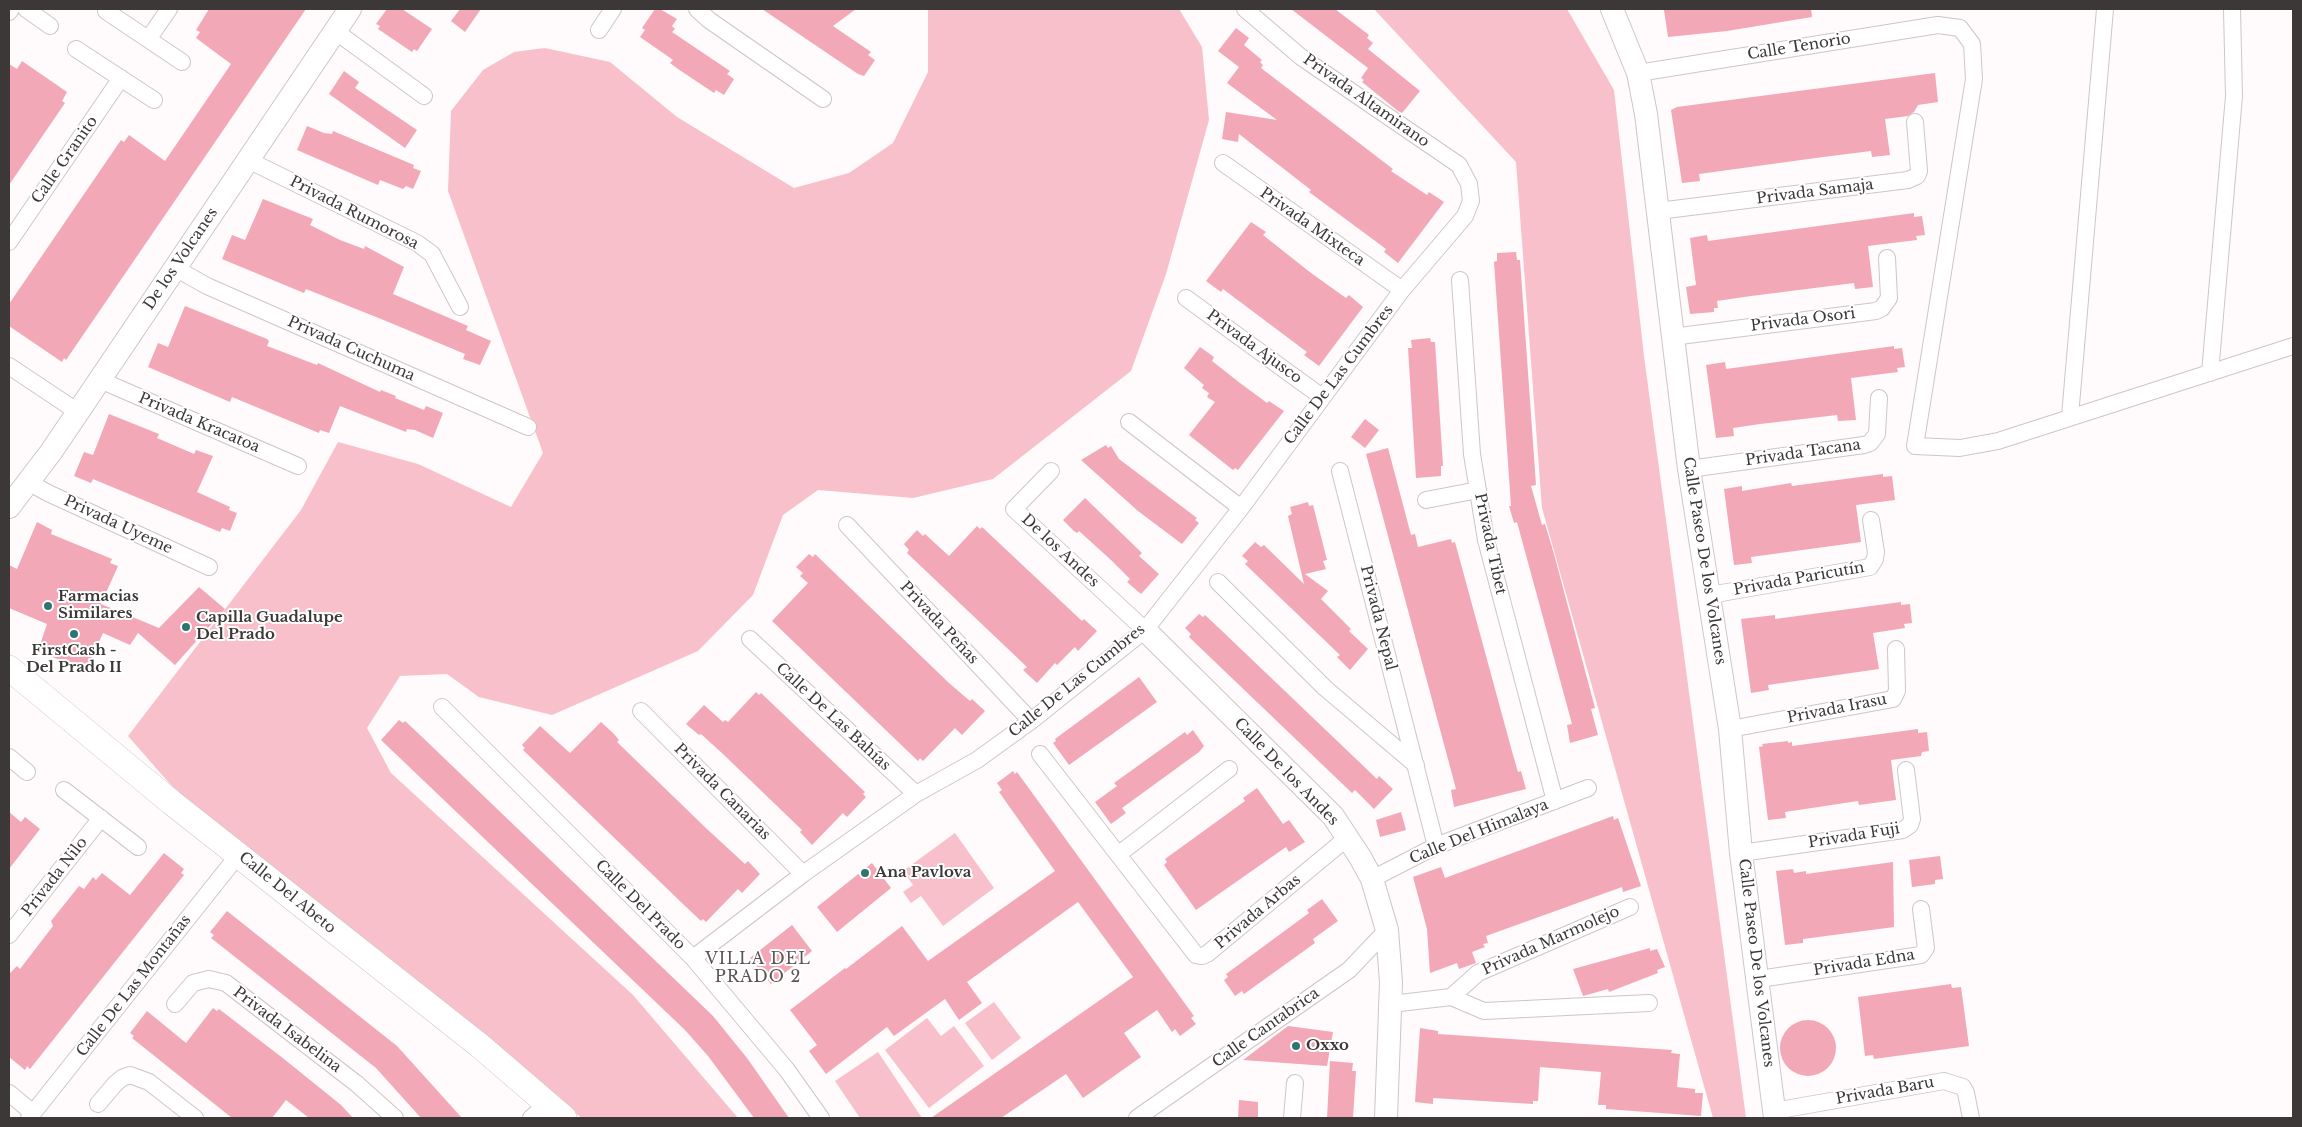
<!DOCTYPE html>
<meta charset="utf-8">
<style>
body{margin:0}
#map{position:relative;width:2302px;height:1127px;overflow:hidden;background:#fffafb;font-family:"Libre Baskerville",serif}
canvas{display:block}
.frame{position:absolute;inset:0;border:10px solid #3c3838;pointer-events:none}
</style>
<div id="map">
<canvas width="2302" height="1127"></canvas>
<div class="frame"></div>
</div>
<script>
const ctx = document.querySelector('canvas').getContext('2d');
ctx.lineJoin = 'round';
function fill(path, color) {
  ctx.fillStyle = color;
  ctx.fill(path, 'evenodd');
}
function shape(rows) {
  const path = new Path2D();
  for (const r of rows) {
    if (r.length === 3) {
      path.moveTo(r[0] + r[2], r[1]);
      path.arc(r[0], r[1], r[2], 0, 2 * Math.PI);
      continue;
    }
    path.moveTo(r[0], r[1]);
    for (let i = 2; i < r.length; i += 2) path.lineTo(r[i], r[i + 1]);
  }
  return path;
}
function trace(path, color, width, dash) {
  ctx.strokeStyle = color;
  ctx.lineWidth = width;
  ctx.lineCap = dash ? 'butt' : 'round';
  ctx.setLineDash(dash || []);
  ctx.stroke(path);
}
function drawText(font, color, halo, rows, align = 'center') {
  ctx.font = font + ' "Libre Baskerville",serif';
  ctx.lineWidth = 4;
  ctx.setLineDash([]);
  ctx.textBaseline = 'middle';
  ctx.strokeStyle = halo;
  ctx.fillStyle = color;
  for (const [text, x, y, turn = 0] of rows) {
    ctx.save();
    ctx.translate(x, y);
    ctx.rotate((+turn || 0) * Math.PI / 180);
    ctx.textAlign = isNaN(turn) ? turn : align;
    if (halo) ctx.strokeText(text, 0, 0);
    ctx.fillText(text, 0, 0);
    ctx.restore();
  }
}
const green = shape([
 [928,9,1179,9,1202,47,1209,120,1166,274,1131,371,993,479,913,498,818,490,783,515,753,595,698,651,552,715,479,697,447,674,400,676,367,728,391,773,633,995,738,1118,582,1118,519,1073,177,792,128,736,301,510,338,442,418,464,511,507,543,453,448,191,451,111,483,70,514,52,545,48,610,62,677,117,794,188,849,173,893,143,928,72],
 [1374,9,1567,9,1614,90,1644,356,1746,1118,1713,1118,1542,508,1516,162],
 [955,833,994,888,943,926,921,896,911,903,903,892,913,885,903,871],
 [994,1002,1021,1038,992,1060,965,1023],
 [927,1018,941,1036,954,1026,984,1066,929,1108,885,1050],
 [878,1052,922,1118,860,1118,835,1081]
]);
const building = shape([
 [209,9,306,9,66,360,64,358,62,362,9,326,9,304,121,140,124,142,129,135,165,161,214,89,231,64,196,38,200,32,196,30],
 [387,9,402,9,432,29,417,51,414,49,412,52,378,29,380,26,376,24],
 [460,9,481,9,465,32,451,21],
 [655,9,660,9,677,19,672,26,675,29,672,32,730,71,727,74,734,79,724,95,716,90,714,93,678,69,670,63,673,60,666,55,640,37,645,30,642,28],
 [762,9,856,9,833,26,871,52,868,55,875,60,864,76,858,74],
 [1291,9,1335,9,1369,35,1367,38,1373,43,1368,49,1420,91,1402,113,1398,111,1362,82,1364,80,1361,78,1368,68],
 [1672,9,1811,9,1812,17,1727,31,1668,37,1664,10],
 [1236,28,1249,38,1244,45,1262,60,1260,62,1263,65,1261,68,1393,169,1391,171,1427,195,1429,192,1444,202,1398,263,1384,252,1386,249,1309,192,1311,190,1239,134,1238,142,1222,139,1226,112,1277,120,1227,83,1239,67,1218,51],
 [22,61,67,92,62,101,65,103,9,185,9,64,17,69],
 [344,71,359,82,355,88,417,130,405,148,329,94],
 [1935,73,1938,102,1918,105,1914,112,1908,116,1885,119,1890,155,1872,157,1871,151,1823,157,1699,174,1700,181,1682,183,1671,110,1677,107],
 [307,126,324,133,332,134,333,131,414,165,413,168,421,171,413,189,406,186,403,189,380,180,378,185,297,150],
 [263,199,313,219,310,225,340,240,364,249,365,246,404,267,393,294,468,326,466,330,491,341,480,365,463,359,465,354,386,321,306,289,304,293,222,259,232,235,245,240],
 [1914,213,1914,217,1922,216,1925,235,1916,236,1917,240,1868,246,1873,287,1855,289,1854,283,1751,296,1717,301,1718,308,1714,308,1714,312,1690,314,1686,287,1696,285,1690,238,1707,235,1708,241],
 [1251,222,1266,232,1263,235,1311,273,1346,298,1349,295,1363,307,1319,366,1304,355,1307,352,1223,289,1221,292,1206,281],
 [1516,252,1517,260,1520,260,1536,485,1531,486,1542,525,1545,524,1554,554,1595,708,1591,709,1598,735,1570,743,1567,725,1572,724,1517,522,1514,523,1509,506,1511,506,1494,262,1497,261,1497,253],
 [185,306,267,339,269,341,267,346,288,354,317,365,318,363,380,392,381,390,396,396,395,398,424,410,426,406,443,413,433,438,415,430,407,429,406,432,340,406,329,433,320,430,319,433,232,397,230,402,148,367,158,343,168,347],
 [1430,338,1431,342,1435,342,1443,466,1441,466,1441,476,1416,478,1408,348,1412,348,1411,340],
 [1894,346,1894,349,1902,348,1905,367,1897,368,1898,372,1851,378,1856,420,1838,421,1837,415,1760,424,1733,428,1734,436,1716,438,1706,365,1725,362,1726,369],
 [1200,347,1214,357,1212,361,1240,383,1267,403,1269,401,1284,411,1238,470,1235,468,1233,470,1189,435,1215,402,1207,397,1209,393,1202,388,1204,385,1184,368],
 [109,414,159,434,157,438,194,454,196,450,213,456,197,492,230,507,229,510,237,513,230,531,222,528,220,532,93,479,91,483,74,476,84,452,93,455],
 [1365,419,1379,430,1365,448,1351,437],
 [1106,445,1108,448,1111,446,1119,459,1197,518,1195,520,1199,523,1182,544,1138,511,1081,460],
 [1388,448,1411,535,1415,534,1418,547,1451,539,1452,543,1455,542,1513,755,1518,772,1521,771,1526,789,1454,807,1451,790,1456,789,1366,454],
 [1883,474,1883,477,1892,476,1895,500,1856,505,1861,542,1751,557,1752,563,1734,565,1724,489,1742,486,1742,491,1791,483,1792,486],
 [1085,498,1142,553,1139,556,1159,574,1141,594,1127,582,1130,579,1111,560,1079,531,1077,533,1074,531,1063,520],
 [1308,502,1309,506,1313,505,1327,560,1323,561,1326,569,1305,574,1328,591,1321,599,1351,629,1349,631,1368,649,1350,670,1337,657,1340,655,1245,564,1248,561,1242,556,1255,542,1261,547,1264,545,1304,584,1288,516,1292,514,1290,507],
 [37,522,52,530,51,534,112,559,110,563,118,566,101,604,159,628,199,587,225,609,175,665,138,633,130,645,103,633,86,671,38,651,47,624,9,608,9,565,17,569],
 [977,526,980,529,982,527,1082,621,1084,619,1097,631,1078,651,1075,647,1057,665,1055,663,1037,683,1023,670,1027,667,907,553,909,550,904,544,917,530,923,536,925,534,949,556],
 [809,554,813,557,815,554,949,683,970,701,972,699,985,711,962,735,955,728,923,761,920,758,918,761,772,621,808,583,800,576,803,573,796,567],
 [1901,602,1901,605,1910,604,1912,623,1904,624,1905,628,1873,633,1879,669,1768,685,1769,690,1751,693,1741,619,1775,615,1775,619],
 [1199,614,1203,617,1205,615,1221,630,1377,779,1379,776,1393,789,1374,809,1355,790,1352,793,1189,637,1191,634,1185,628],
 [1139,677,1157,702,1069,765,1053,743,1056,741,1055,739],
 [756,692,759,695,761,693,865,792,863,794,866,797,847,817,843,813,812,845,800,832,802,830,723,754,701,734,699,735,686,724,704,705,723,722,725,720,728,722],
 [399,720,403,723,405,721,420,735,713,1016,747,1058,789,1118,754,1118,708,1056,685,1030,381,740],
 [601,722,614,734,619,740,617,742,708,830,745,864,748,861,760,874,742,893,738,889,706,922,703,919,701,921,682,903,523,750,525,748,522,745,540,726,570,753],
 [1918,729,1918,733,1927,732,1929,751,1922,752,1921,756,1891,760,1896,800,1859,805,1858,801,1785,812,1786,818,1768,820,1759,747,1763,746,1762,744,1788,741,1788,743,1792,742,1792,746],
 [1193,730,1204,746,1199,752,1122,808,1126,813,1111,824,1095,802,1117,786,1114,783,1128,773,1185,732,1187,735],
 [1013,771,1015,774,1017,772,1194,1016,1191,1018,1196,1024,1180,1036,1175,1029,1172,1032,1157,1010,1124,1033,1141,1057,1083,1098,1066,1074,1001,1118,931,1118,1133,977,1078,902,967,982,982,1003,959,1020,945,999,894,1036,887,1027,826,1074,809,1051,817,1045,790,1010,845,968,846,969,902,926,928,961,1055,871,999,792,1002,790,997,783],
 [1257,788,1283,824,1289,820,1305,842,1289,852,1286,847,1196,910,1164,865,1167,862,1165,859,1245,801,1243,798],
 [9,812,21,822,25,817,40,829,9,869],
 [1401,812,1406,830,1380,837,1376,820],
 [1613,816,1614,820,1618,818,1641,886,1623,892,1622,887,1486,936,1488,943,1483,944,1485,947,1472,952,1476,963,1459,969,1457,963,1430,973,1427,929,1413,877,1441,867,1445,878],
 [164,853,184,869,181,873,184,875,30,1069,27,1066,25,1070,9,1057,9,974,17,966,20,969,53,926,51,921,79,886,84,889,93,877,96,880,102,873,130,895],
 [1940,856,1943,879,1935,880,1935,884,1912,887,1909,860],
 [1893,862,1894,927,1803,939,1803,943,1785,945,1776,871,1793,869,1794,873,1806,871,1806,874],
 [872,863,891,888,837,932,817,907],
 [1322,899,1338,921,1313,939,1315,943,1244,994,1242,991,1235,996,1224,980,1228,977,1226,974,1309,913,1307,910],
 [227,911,397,1046,462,1118,421,1118,376,1068,211,938,214,935,210,932],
 [792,925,812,951,771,984,750,958],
 [1650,948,1650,951,1657,949,1665,967,1657,970,1658,973,1609,992,1608,989,1583,996,1573,969],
 [1951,984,1952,988,1961,987,1969,1046,1874,1059,1873,1055,1865,1056,1858,997],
 [213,1008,217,1011,219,1009,284,1059,341,1105,353,1118,309,1118,286,1100,272,1118,232,1118,132,1038,134,1036,130,1033,147,1011,186,1043],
 [1808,1048,28],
 [1288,1026,1333,1032,1327,1066,1243,1060],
 [1420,1028,1438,1031,1438,1034,1672,1050,1671,1053,1680,1054,1677,1087,1695,1089,1695,1093,1703,1093,1701,1116,1606,1109,1606,1105,1598,1105,1601,1072,1540,1067,1538,1101,1533,1101,1533,1104,1433,1098,1433,1104,1415,1102],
 [1330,1061,1353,1063,1352,1071,1356,1071,1353,1118,1327,1118],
 [1239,1100,1258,1102,1258,1118,1238,1118]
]);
const street = shape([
 [26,9,50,26],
 [697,9,709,20,823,99],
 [106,11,182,62],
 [9,12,11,9],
 [599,30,613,9],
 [335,31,424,96],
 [149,38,169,9],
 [76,49,154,100],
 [1638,73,1938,25,1960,28,1972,44,1974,79,1915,446,1960,448,1998,441,2293,346],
 [248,160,417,243,432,254,460,307],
 [1223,163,1402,290],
 [1658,211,1908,180,1917,176,1919,171,1915,122],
 [9,242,121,78],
 [175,268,207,286,528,427],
 [1460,280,1472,454,1486,540,1555,801],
 [1186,298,1322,397],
 [1672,337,1876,311,1882,308,1889,298,1887,258],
 [9,366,78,412],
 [2210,373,2234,96,2232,9],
 [100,380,298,466],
 [2070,416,2105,9],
 [1129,422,1241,508],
 [1689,469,1864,445,1870,443,1877,434,1879,398],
 [1051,471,1014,509,1145,630],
 [1340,471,1436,846],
 [28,482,48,493,209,567],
 [1426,500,1478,490],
 [847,525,1031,721],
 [1218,582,1325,688,1416,765],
 [1710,595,1870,567,1875,559,1876,552,1871,520],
 [750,639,916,794],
 [442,707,693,958,787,1070,821,1118],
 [641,711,803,874],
 [1730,729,1893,699,1897,691,1896,649],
 [1040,754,1196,955,1202,956,1207,954,1347,838],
 [9,757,27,772],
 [64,790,138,847],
 [1741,853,1903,830,1910,825,1912,819,1906,770],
 [1119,854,1229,769],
 [1372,879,1436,846,1588,788],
 [9,935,101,818],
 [693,958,803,874,916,794,977,760,1031,721,1145,630,1241,508,1402,290,1465,216,1471,201,1469,184,1459,165,1301,57,1245,9],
 [1759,979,1921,955,1926,948,1921,909],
 [1451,997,1478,973,1630,907],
 [175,1004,193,983,209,979,226,983,357,1084,395,1118],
 [1391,1004,1451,997,1484,1011,1649,1003],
 [9,1093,33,1113],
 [98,1104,115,1084,122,1078,130,1075,149,1082,195,1118],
 [1774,1111,1944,1081,1963,1087,1966,1093,1971,1118],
 [29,1118,239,854],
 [531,1118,548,1104],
 [1137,1118,1349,970,1387,930],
 [1292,1118,1295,1083]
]);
const secondary = shape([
 [1612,9,1638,73,1646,114,1689,469,1730,729,1741,853,1775,1118],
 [9,507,51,452,350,9],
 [1145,630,1333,816,1360,857,1372,879,1387,930,1391,982,1386,1118]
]);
const primary = shape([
 [9,668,171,802,479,1045,564,1118]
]);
const markers = [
 [48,606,5,"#2d7570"],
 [186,627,5,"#2d7570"],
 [74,634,5,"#2d7570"],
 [865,873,5,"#2d7570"],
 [1296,1046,5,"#2d7570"]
];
const streetNames = [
 ["Calle Tenorio",1799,47,-9],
 ["Privada Altamirano",1366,101,35],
 ["Calle Granito",65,160,-55],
 ["Privada Samaja",1815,192,-7],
 ["Privada Rumorosa",354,213,27],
 ["Privada Mixteca",1312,227,35],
 ["De los Volcanes",181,259,-56],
 ["Privada Osori",1803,320,-7],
 ["Privada Ajusco",1254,347,36],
 ["Privada Cuchuma",351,349,24],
 ["Calle De Las Cumbres",1339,375,-53],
 ["Privada Kracatoa",199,423,23],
 ["Privada Tacana",1803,453,-8],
 ["Privada Uyeme",118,525,25],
 ["Privada Tibet",1490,544,78],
 ["De los Andes",1060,551,43],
 ["Calle Paseo De los Volcanes",1704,561,81],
 ["Privada Paricutín",1799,579,-10],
 ["Privada Nepal",1378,618,76],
 ["Privada Peñas",939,623,47],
 ["Calle De Las Cumbres",1077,681,-39],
 ["Privada Irasu",1837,709,-11],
 ["Calle De Las Bahías",833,717,43],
 ["Calle De los Andes",1286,772,46],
 ["Privada Canarias",722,792,45],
 ["Calle Del Himalaya",1479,832,-22],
 ["Privada Fuji",1854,836,-9],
 ["Privada Nilo",55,877,-52],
 ["Calle Del Abeto",287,893,39],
 ["Calle Del Prado",640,905,45],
 ["Privada Arbas",1258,912,-40],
 ["Privada Marmolejo",1551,941,-24],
 ["Calle Paseo De los Volcanes",1756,963,83],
 ["Privada Edna",1864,963,-9],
 ["Calle De Las Montañas",134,986,-52],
 ["Calle Cantabrica",1266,1028,-35],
 ["Privada Isabelina",287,1030,37],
 ["Privada Baru",1885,1091,-10]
];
const poiNames = [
 ["Farmacias",58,597],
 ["Similares",58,614],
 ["Capilla Guadalupe",196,618],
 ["Del Prado",196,635],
 ["FirstCash -",74,651,"center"],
 ["Del Prado II",74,668,"center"],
 ["Ana Pavlova",875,873],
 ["Oxxo",1306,1046]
];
const neighbourhoodNames = [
 ["VILLA DEL",758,959],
 ["PRADO 2",758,977]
];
fill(green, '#f8c0ca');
fill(building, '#f2a8b7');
trace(street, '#cfc5c6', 18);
trace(secondary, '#cfc5c6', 24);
trace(primary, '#cfc5c6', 26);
trace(street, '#fff', 16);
trace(secondary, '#fff', 22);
trace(primary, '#fff', 25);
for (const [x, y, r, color] of markers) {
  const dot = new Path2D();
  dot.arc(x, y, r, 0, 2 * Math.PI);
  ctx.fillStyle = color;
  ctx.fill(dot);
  trace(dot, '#fff', 2);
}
drawText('15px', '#3c3838', '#fff', streetNames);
drawText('bold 15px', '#3c3838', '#fff', poiNames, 'left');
ctx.letterSpacing = '1px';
drawText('16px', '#5c5354', '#fff', neighbourhoodNames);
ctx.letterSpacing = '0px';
</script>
